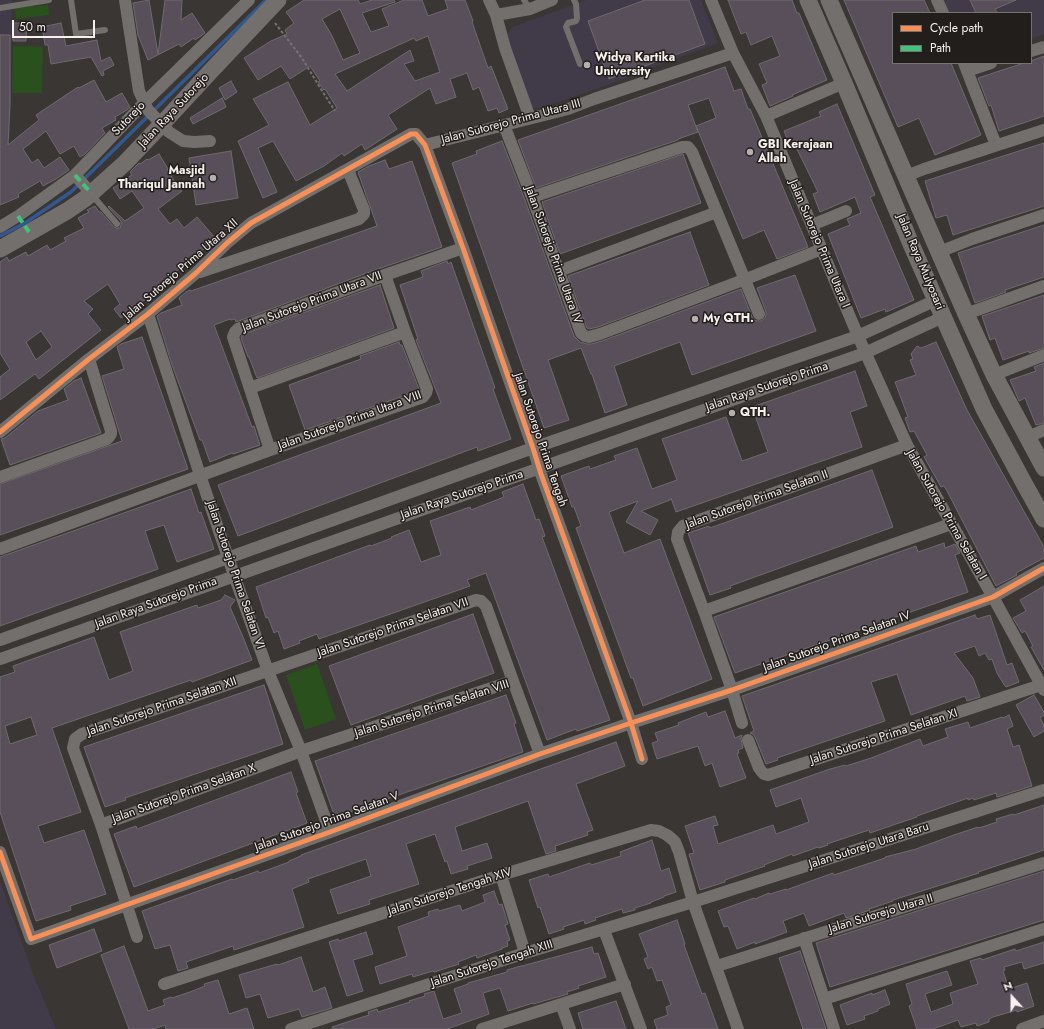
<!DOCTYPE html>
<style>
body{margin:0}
#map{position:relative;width:1044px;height:1029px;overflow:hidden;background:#3a3634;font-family:Jost,sans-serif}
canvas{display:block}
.legend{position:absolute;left:892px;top:12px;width:140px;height:52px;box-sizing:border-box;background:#221e1b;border:1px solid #77726f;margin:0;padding:5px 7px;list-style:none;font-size:12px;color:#f7f1ee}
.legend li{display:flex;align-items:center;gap:8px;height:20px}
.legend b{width:20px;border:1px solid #77726f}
.north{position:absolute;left:992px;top:977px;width:40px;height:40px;-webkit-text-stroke:3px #221e1b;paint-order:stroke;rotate:339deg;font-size:11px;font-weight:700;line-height:16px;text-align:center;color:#f7f1ee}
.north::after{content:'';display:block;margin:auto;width:14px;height:18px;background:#f7f1ee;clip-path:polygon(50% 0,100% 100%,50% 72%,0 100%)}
.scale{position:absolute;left:12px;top:20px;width:83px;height:18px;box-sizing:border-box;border:2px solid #f7f1ee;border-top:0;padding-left:5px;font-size:12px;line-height:14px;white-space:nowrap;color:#f7f1ee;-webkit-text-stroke:3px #221e1b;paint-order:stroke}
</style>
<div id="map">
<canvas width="1044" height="1029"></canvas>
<ul class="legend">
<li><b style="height:5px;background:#f78f57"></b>Cycle path</li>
<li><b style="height:5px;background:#40c37c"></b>Path</li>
</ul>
<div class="north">N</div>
<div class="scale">50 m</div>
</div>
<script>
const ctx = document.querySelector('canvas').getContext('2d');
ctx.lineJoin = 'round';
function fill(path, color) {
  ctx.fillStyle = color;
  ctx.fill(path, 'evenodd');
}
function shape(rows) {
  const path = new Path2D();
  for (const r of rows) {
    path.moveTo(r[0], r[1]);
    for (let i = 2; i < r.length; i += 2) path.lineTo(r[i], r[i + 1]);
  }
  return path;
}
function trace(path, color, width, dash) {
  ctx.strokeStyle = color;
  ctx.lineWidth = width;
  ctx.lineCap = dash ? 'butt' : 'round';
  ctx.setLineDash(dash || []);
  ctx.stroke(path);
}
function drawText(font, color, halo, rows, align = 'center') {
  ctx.font = font + ' Jost,sans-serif';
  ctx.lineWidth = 3;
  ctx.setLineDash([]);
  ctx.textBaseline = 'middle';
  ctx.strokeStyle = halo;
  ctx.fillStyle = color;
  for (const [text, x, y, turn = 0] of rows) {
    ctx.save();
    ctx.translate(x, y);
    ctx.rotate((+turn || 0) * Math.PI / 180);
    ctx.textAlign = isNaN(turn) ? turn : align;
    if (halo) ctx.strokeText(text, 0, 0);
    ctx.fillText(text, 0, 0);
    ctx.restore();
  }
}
const education = shape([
 [0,0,12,0,10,137,0,145],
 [586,0,701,0,718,43,599,88,541,108,534,108,529,102,506,39,508,32,513,27],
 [944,0,993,0,999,13,949,13],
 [995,0,1044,0,1044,34,1031,39,1031,13,1000,13],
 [0,881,35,979,56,1029,0,1029]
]);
const green = shape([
 [48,5,49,15,16,19,15,8],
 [13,46,43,47,42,93,12,93],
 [317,664,336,719,305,730,286,675]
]);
const stream = shape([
 [0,236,25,223,71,192,266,0]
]);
const building = shape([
 [149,0,158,54,165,0,182,0,181,20,192,13,205,33,195,40,194,38,181,47,179,44,148,60,138,35,133,3,149,0],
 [304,0,358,0,360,4,372,0,394,0,395,2,362,13,371,32,389,26,382,9,404,0,422,0,428,16,448,9,445,0,465,0,473,21,472,22,488,68,491,66,508,109,499,113,497,108,488,111,479,87,473,90,467,73,450,79,456,97,436,104,430,88,388,115,397,129,365,150,362,144,344,156,342,153,324,166,296,181,273,141,258,148,277,192,263,198,238,141,269,125,253,99,288,82,310,125,337,108,325,89,324,90,318,82,320,81,310,66,290,79,281,66,258,80,244,58,271,41,287,34,285,30,294,23,286,12,304,0],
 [340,9,360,53,343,60,331,34,322,19,340,9],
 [428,36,440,72,415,81,404,64,414,61,410,50,347,91,335,74,414,38,416,41,428,36],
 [645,0,689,0,705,44,609,79,588,21,645,0],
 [728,0,792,0,797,13,799,13,827,80,792,95,793,96,770,106,762,85,767,83,759,64,780,56,772,36,751,45,746,32,741,34,728,0],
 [844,0,924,0,930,13,893,13,893,63,951,63,981,135,935,155,919,118,898,127,844,0],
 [970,0,1016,0,995,9,997,13,976,13,970,0],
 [13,23,27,23,26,41,13,41,13,23],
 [61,23,66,46,97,40,101,61,110,57,114,65,103,71,104,75,102,76,91,57,51,64,48,45,45,45,42,27,61,23],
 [0,35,10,35,10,104,8,145,39,120,36,115,78,87,79,88,94,80,106,102,122,93,130,107,127,110,115,117,116,120,102,128,105,133,85,154,80,157,74,146,60,154,46,131,23,149,32,163,38,159,44,168,60,157,69,170,56,179,43,186,40,181,18,194,19,197,0,205,0,35],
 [1044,56,1044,116,999,131,991,105,989,106,978,78,1024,63,1031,63,1031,61,1044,56],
 [725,67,734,91,741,89,748,109,750,109,808,247,777,259,764,230,743,239,696,126,716,118,709,98,688,105,698,132,678,139,678,140,536,188,518,140,725,67],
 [231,81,237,92,225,100,219,88,231,81],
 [222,98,226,107,193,124,190,118,222,98],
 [837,104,875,195,870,197,914,300,886,312,885,309,861,318,828,234,850,225,847,219,861,213,855,197,820,212,813,194,818,192,796,147,791,149,784,131,821,116,819,112,837,104],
 [502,141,525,200,574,336,580,342,587,344,591,344,602,341,741,289,752,317,754,320,758,321,761,321,765,318,766,315,766,312,757,288,795,275,816,331,692,375,680,342,614,366,627,405,605,413,592,374,591,374,581,348,548,360,569,420,544,428,452,163,477,154,476,151,502,141],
 [1044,143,1044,206,953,235,947,215,936,218,925,181,1044,143],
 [231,151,238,198,196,205,189,158,231,151],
 [159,154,168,169,167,170,172,176,171,176,182,191,158,209,170,224,177,219,184,228,197,217,216,239,167,279,168,280,160,288,121,318,114,309,120,304,108,284,84,301,93,309,88,314,101,330,39,379,35,374,0,400,0,377,10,369,0,353,0,262,7,257,9,261,26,252,28,256,47,245,50,250,66,241,64,238,84,228,78,218,89,212,87,210,95,206,99,212,101,212,114,227,116,228,120,228,121,225,121,221,108,207,109,206,125,221,144,208,132,191,120,199,113,188,125,181,124,180,132,175,130,172,139,163,140,164,147,159,148,160,159,154],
 [41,331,52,347,36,360,26,342,41,331],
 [683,154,701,203,560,254,542,202,683,154],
 [385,160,389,169,412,161,442,247,375,270,236,322,235,319,231,320,230,319,214,325,252,427,254,426,260,445,233,454,232,453,210,462,202,440,200,440,172,365,157,316,161,313,182,305,179,298,186,292,190,290,191,291,377,226,358,172,369,166,385,160],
 [1044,225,1044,277,1005,290,1006,292,975,303,958,253,1044,225],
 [690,232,709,285,598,327,589,329,587,328,568,276,690,232],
 [447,261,448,264,451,262,495,388,493,389,511,439,478,451,477,447,238,536,218,485,441,403,416,340,418,339,400,285,423,277,421,271,447,261],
 [380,285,394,328,257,378,249,357,248,357,242,341,241,337,242,335,380,285],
 [1044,295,1044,348,1029,353,1029,351,1003,360,995,338,990,340,982,316,1044,295],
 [142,337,188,469,0,535,0,484,122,441,102,376,124,369,117,347,121,344,142,337],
 [399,342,400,345,402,345,419,389,418,391,305,430,289,385,361,359,360,356,399,342],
 [936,342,967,410,1044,547,1044,558,1016,573,1017,575,996,586,946,489,944,486,941,487,924,457,927,455,914,431,910,432,905,418,908,417,895,382,916,375,910,360,913,359,911,354,917,346,921,348,936,342],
 [1044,363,1044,423,1036,425,1025,398,1019,401,1010,380,1036,371,1034,367,1044,363],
 [855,371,867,406,850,412,862,447,676,512,671,498,670,500,641,511,658,520,650,535,626,522,638,501,609,512,624,553,660,539,712,679,643,706,633,678,631,678,576,528,581,526,574,507,572,507,561,476,589,466,590,469,616,460,614,456,637,448,652,489,677,480,662,439,726,417,742,461,768,452,752,407,855,371],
 [81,378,101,433,10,465,1,439,5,438,38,411,68,400,64,389,74,381,81,378],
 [872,470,893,527,730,586,731,588,710,595,688,533,709,526,710,528,872,470],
 [523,484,536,520,539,519,545,536,542,537,610,720,577,731,576,729,547,740,486,573,467,580,470,586,319,639,317,634,299,641,300,643,284,649,278,631,274,633,268,617,266,618,256,587,370,545,371,546,392,538,391,537,409,530,421,562,441,555,430,521,470,507,471,510,504,497,502,492,523,484],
 [191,489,199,513,201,512,214,549,177,562,164,525,145,531,158,569,0,626,0,557,191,489],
 [944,543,945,548,955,544,960,553,955,555,968,592,735,673,714,617,916,546,918,552,944,543],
 [1044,586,1044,670,1031,647,1033,646,1025,631,1022,633,1013,618,1026,611,1020,600,1044,586],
 [225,595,235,600,230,607,243,637,252,660,192,682,191,680,52,728,81,812,38,826,44,843,84,830,106,894,70,906,71,910,36,921,0,812,0,677,15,672,13,666,94,637,109,680,133,671,120,632,197,605,198,608,221,600,225,595],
 [31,717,37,735,10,744,5,726,31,717],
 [473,614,494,673,351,725,329,666,473,614],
 [975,615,977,619,990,615,1007,665,1012,663,1019,682,1006,687,1005,686,997,673,992,659,989,660,985,653,979,656,975,646,954,653,973,678,980,697,967,701,965,696,911,715,897,674,871,682,885,721,777,758,778,760,766,764,755,737,753,734,750,733,754,731,742,696,975,615],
 [264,685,283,744,125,798,126,800,105,807,84,747,264,685],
 [506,695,516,723,514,724,523,752,335,817,315,761,506,695],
 [1034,695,1044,712,1044,715,1040,718,1044,725,1044,731,1034,737,1016,705,1034,695],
 [725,711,735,738,742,735,741,739,743,748,738,750,739,753,737,754,746,778,720,787,712,763,705,766,698,746,657,759,652,743,658,741,655,733,679,725,678,723,706,712,708,717,725,711],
 [1009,715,1013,726,1007,729,1013,747,1019,745,1032,786,997,797,996,793,974,800,973,798,968,800,968,798,917,816,917,817,896,824,870,833,869,830,827,844,828,845,819,848,818,847,793,856,792,854,764,865,765,866,725,880,725,882,700,890,689,854,694,853,685,826,715,816,718,825,713,826,718,844,773,825,776,834,809,822,801,798,776,807,770,790,830,769,845,765,846,766,871,758,920,739,923,746,948,737,945,729,968,722,970,728,1002,717,1003,718,1009,715],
 [616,742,625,766,576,784,593,830,587,832,588,835,555,846,556,851,546,854,528,801,455,827,462,851,487,843,492,858,467,866,468,869,451,874,447,861,445,862,435,834,406,844,419,884,369,900,370,904,338,914,330,890,371,876,366,859,308,879,309,882,292,889,304,927,234,950,233,946,186,962,188,968,178,971,170,945,155,949,142,911,232,879,233,880,258,871,259,873,289,862,289,861,301,856,301,855,616,742],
 [291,772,298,792,296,793,307,823,134,887,114,834,136,826,137,829,291,772],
 [1044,805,1044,850,978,872,979,873,893,900,893,901,869,909,870,910,846,918,844,913,809,926,804,913,783,921,787,932,755,944,755,942,737,949,728,926,724,927,718,911,754,898,755,899,769,893,770,894,786,889,786,890,833,873,834,875,885,858,885,857,916,849,954,835,978,827,979,828,997,822,996,819,1013,814,1014,815,1044,805],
 [652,840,661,871,669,868,676,892,664,896,664,897,651,902,651,903,635,908,635,910,623,913,622,909,595,918,596,920,585,924,584,920,563,927,564,929,549,934,540,907,538,908,529,880,548,874,549,877,590,863,591,865,621,856,620,852,652,840],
 [1044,871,1044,920,830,987,816,943,1044,871],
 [494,891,499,905,502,904,508,924,505,925,510,940,507,941,508,946,502,948,502,949,477,958,476,955,458,962,459,964,434,972,433,971,413,977,412,974,380,984,375,967,407,956,398,927,429,916,428,912,438,909,439,911,460,905,462,911,485,902,483,895,494,891],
 [677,920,685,944,684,945,702,994,705,993,718,1029,657,1029,654,1020,668,1015,666,1007,671,1005,662,980,657,981,652,967,648,969,644,959,648,957,639,934,677,920],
 [94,929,102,951,57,968,49,945,94,929],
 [366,932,373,954,353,960,363,991,347,996,329,942,338,939,339,941,366,932],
 [1044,942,1044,963,1024,969,1022,962,1004,967,1005,970,1003,971,1009,989,1027,983,1034,1006,1017,1012,1017,1010,993,1017,989,1019,989,1022,977,1026,976,1023,961,1027,958,1020,933,1029,917,1029,909,1006,912,1004,906,984,947,971,952,985,925,994,931,1012,953,1004,950,993,978,984,970,961,981,958,982,960,1015,949,1016,951,1044,942],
 [124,946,148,1011,165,1005,163,1000,171,997,172,998,190,992,205,986,204,984,218,980,229,1014,247,1008,254,1029,166,1029,165,1025,154,1029,129,1029,101,955,124,946],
 [592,947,594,954,598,953,606,977,578,986,579,988,567,992,568,994,533,1004,533,1003,508,1011,500,988,483,993,489,1014,447,1029,333,1029,332,1027,369,1015,368,1012,377,1009,378,1012,410,1002,409,1001,425,996,424,994,434,991,443,1019,462,1013,454,989,468,984,468,983,507,972,507,970,521,966,522,966,592,947],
 [800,951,826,1029,803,1029,779,958,800,951],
 [301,957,313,992,325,987,332,1008,302,1017,299,1009,268,1018,260,994,246,998,239,975,277,964,278,965,301,957],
 [885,990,890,1004,878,1009,878,1011,864,1016,865,1019,847,1025,840,1005,872,993,872,995,885,990],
 [616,1001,626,1029,583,1029,578,1013,616,1001]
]);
const path = shape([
 [275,23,302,58,319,86,335,111]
]);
const service = shape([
 [71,0,76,34,105,30],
 [524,0,530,9],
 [574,0,576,4,577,18,576,21,568,23,566,27,580,64],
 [0,8,49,0],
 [92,195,117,224]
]);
const minor = shape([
 [125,0,139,91,148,110,169,132,183,141,194,142,210,141],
 [489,0,496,15,530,9,552,0],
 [711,0,733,53,766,116,858,336,907,445,993,597,1044,690],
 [937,0,943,13],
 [496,15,505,48,530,118],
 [1031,51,1044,47],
 [964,63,996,145],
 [967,71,991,63],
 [766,116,844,83],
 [504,125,532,197,581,333,585,336,589,337,600,334,746,279,822,249],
 [425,145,568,109,594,99,733,53],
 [75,175,91,193],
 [906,176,924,169,1044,130],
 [532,197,682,147,688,147,692,152,759,314],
 [812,225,846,211],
 [0,227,18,216,75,175,144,103,249,0],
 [939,252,972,239,1044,215],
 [559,271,717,212],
 [200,272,359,219,364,214,364,210,348,170],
 [148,314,200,475,234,575,268,671,301,751,330,832],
 [966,314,1044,286],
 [994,375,1044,355],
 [250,388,405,332],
 [0,432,89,359,148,314,196,273,227,243,251,223,411,134,416,134,425,145,463,248,533,448,541,474,631,723,642,759],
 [1028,437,1044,430],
 [270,450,233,337,235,332,238,329,385,275,463,248],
 [0,477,107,439,109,437,111,434,111,431,89,359],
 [0,549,270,450,423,397,426,393,427,389,405,332,385,275],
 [704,611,951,524],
 [0,640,533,448,858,336,936,300],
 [0,659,865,353,943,317],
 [742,723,732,690,704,611,677,539,678,532,683,526,907,445],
 [748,740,759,768,762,772,764,774,768,775,1041,685],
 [101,825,73,748,75,739,82,734,476,600,481,601,486,606,513,681],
 [0,852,31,939,330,832,540,754,631,723,732,690,993,597,1044,568],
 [501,875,525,953],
 [604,930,641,1029],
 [137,937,101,825,301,751,513,681,540,754],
 [804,938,834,1029],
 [717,966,1044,863],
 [164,984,501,875,651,830,659,831,667,835,672,839,675,842,679,852,693,902,738,1029],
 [824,999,1044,929],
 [561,1004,570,1029],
 [291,1029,525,953,693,902,1044,790],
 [482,1029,625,984],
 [1022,1029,1044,1021]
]);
const secondary = shape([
 [808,0,844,83,911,244,984,409,1025,485,1044,519],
 [829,0,966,314,994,375,1044,468],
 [0,249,67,211,86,198,96,189,125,163,161,125,209,73,278,0]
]);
const quiet = shape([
 [75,175,91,193],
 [18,216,29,232]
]);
const cycleway = shape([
 [0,432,89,359,148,314,196,273,227,243,251,223,411,134,416,134,425,145,463,248,533,448,541,474,631,723,642,759],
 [0,852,31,939,330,832,540,754,631,723,732,690,993,597,1044,568]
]);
const markers = [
 [587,65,4,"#b5b0ad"],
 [750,152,4,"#b5b0ad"],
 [213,178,4,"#b5b0ad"],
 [695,319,4,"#b5b0ad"],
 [732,413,4,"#b5b0ad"]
];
const poiNames = [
 ["Widya Kartika",595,58],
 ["University",595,72],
 ["GBI Kerajaan",758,145],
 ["Allah",758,159],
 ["Masjid",205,171,"right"],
 ["Thariqul Jannah",205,185,"right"],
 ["My QTH.",703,319],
 ["QTH.",740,413]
];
const streetNames = [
 ["Jalan Raya Sutorejo",174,111,-47],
 ["Sutorejo",129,119,-46],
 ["Jalan Sutorejo Prima Utara III",511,122,-15],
 ["Jalan Sutorejo Prima Utara I",819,244,67],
 ["Jalan Sutorejo Prima Utara IV",553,255,70],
 ["Jalan Raya Mulyosari",920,262,67],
 ["Jalan Sutorejo Prima Utara XII",181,270,-41],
 ["Jalan Sutorejo Prima Utara VII",312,302,-21],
 ["Jalan Raya Sutorejo Prima",767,387,-19],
 ["Jalan Sutorejo Prima Utara VIII",350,421,-20],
 ["Jalan Sutorejo Prima Tengah",540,440,71],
 ["Jalan Raya Sutorejo Prima",462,495,-19],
 ["Jalan Sutorejo Prima Selatan II",757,500,-20],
 ["Jalan Sutorejo Prima Selatan I",946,515,60],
 ["Jalan Sutorejo Prima Selatan VI",235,575,71],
 ["Jalan Raya Sutorejo Prima",156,603,-20],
 ["Jalan Sutorejo Prima Selatan VII",393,628,-19],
 ["Jalan Sutorejo Prima Selatan IV",837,642,-20],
 ["Jalan Sutorejo Prima Selatan XII",162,707,-19],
 ["Jalan Sutorejo Prima Selatan VIII",432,709,-18],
 ["Jalan Sutorejo Prima Selatan XI",884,737,-18],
 ["Jalan Sutorejo Prima Selatan X",184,794,-20],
 ["Jalan Sutorejo Prima Selatan V",327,822,-20],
 ["Jalan Sutorejo Utara Baru",869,846,-18],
 ["Jalan Sutorejo Tengah XIV",450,892,-18],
 ["Jalan Sutorejo Utara II",881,914,-17],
 ["Jalan Sutorejo Tengah XIII",492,964,-18]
];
fill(education, '#413a49');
fill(green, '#2a501e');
trace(stream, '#325892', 3.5);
fill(building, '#584f5a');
trace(building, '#6e6b6c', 1);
trace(path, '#767270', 2, [3, 2]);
trace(service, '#736f6d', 6);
trace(minor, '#736f6d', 12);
trace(secondary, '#736f6d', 17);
trace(quiet, '#40c37c', 4, [8, 4]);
trace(cycleway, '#f78f57', 5);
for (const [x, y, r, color] of markers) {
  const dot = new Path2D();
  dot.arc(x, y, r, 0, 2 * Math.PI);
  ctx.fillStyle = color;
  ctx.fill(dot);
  trace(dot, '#221e1b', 1.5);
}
drawText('bold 12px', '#f7f1ee', '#221e1b', poiNames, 'left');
drawText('12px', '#f7f1ee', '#221e1b', streetNames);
</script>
